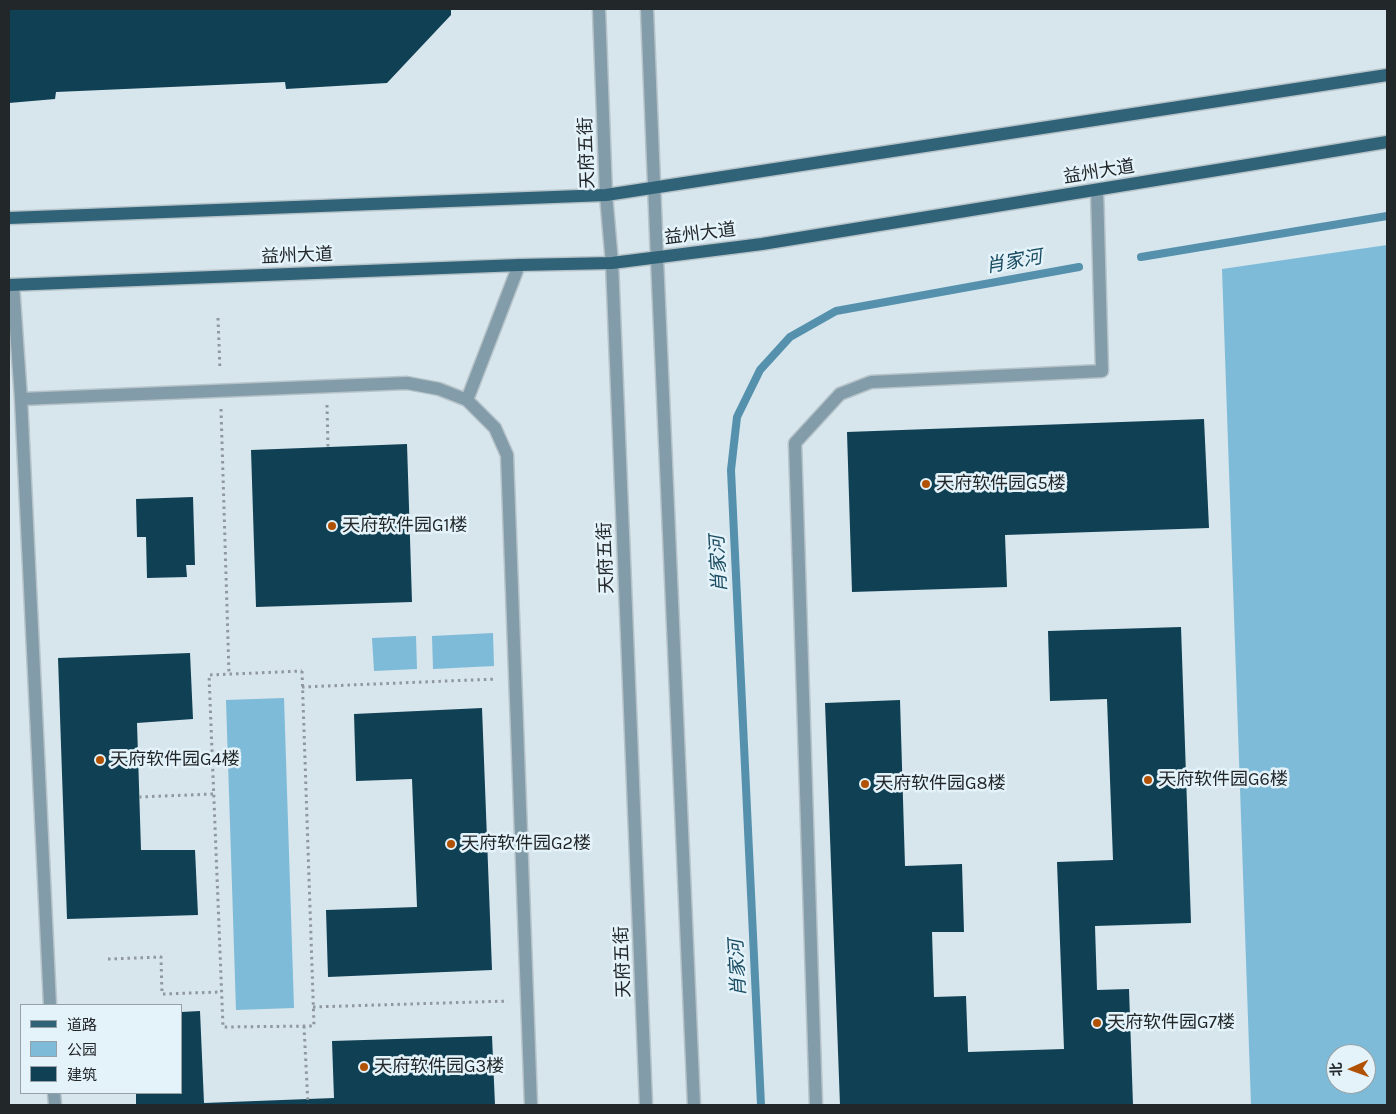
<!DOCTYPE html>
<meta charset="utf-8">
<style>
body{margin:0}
#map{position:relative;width:1396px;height:1114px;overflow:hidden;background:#d7e5ec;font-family:Karla,"Noto Sans SC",sans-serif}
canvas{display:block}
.frame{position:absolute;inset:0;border:10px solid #22272a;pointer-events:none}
.legend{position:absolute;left:20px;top:1004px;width:162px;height:90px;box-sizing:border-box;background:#e4f2f9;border:1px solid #96a1a6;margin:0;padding:6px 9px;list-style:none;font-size:15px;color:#22272a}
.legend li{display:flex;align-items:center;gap:10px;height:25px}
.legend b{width:25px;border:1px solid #96a1a6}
.north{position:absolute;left:1326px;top:1044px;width:50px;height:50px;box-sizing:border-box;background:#e4f2f9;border:1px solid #96a1a6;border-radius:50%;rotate:268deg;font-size:14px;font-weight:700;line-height:20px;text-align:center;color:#22272a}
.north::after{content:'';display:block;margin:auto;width:18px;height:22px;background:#b05104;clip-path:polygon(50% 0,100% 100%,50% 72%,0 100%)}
</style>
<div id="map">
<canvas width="1396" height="1114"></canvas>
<div class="frame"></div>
<ul class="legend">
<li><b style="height:6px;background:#306278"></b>道路</li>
<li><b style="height:14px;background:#7ebbd8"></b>公园</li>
<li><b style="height:14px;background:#104054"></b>建筑</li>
</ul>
<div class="north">北</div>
</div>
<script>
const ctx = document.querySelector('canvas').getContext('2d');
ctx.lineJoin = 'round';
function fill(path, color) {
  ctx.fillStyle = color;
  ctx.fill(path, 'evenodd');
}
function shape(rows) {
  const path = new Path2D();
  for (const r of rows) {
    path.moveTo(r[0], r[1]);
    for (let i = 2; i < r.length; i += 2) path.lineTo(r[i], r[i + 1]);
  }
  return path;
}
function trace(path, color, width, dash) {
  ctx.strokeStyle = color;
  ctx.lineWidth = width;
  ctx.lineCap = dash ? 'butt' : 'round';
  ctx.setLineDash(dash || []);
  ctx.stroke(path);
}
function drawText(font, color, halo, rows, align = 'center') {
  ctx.font = font + ' Karla,"Noto Sans SC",sans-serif';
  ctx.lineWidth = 5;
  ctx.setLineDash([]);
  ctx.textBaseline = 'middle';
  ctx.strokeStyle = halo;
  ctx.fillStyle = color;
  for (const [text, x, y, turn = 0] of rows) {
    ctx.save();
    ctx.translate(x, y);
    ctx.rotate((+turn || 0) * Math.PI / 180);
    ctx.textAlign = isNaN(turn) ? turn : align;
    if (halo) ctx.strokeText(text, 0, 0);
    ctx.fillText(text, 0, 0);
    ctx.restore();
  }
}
const green = shape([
 [1387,245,1387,1105,1251,1105,1222,269],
 [1336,1054,1366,1054,1366,1084,1336,1084],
 [493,633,494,666,433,669,432,636],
 [416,636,417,669,374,671,372,638],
 [284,698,294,1008,236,1010,226,700]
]);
const stream = shape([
 [1141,257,1387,216],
 [761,1105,731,470,737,417,760,370,790,337,836,311,1079,267]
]);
const building = shape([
 [9,9,451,9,451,15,387,83,286,89,285,82,56,92,55,99,9,103],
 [1204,419,1209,528,1005,535,1007,587,852,592,847,432],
 [407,444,412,602,256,607,251,450],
 [193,497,195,565,186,565,187,577,147,578,146,537,137,537,136,499],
 [1181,627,1191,923,1095,926,1097,990,1129,989,1133,1105,840,1105,825,703,900,700,905,866,962,864,964,932,932,932,934,997,966,996,968,1052,1064,1049,1057,862,1113,860,1107,699,1050,701,1048,631],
 [190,653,193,719,137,723,141,850,195,850,198,915,67,919,58,658],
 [482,708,492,970,328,977,326,910,417,907,412,779,356,781,354,714],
 [200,1011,204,1103,334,1098,332,1041,492,1036,495,1105,136,1105,136,1093,181,1093,181,1012]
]);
const path = shape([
 [218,318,220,370],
 [327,405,328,447],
 [221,409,229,674],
 [302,671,314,1026,223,1027,209,675,302,671],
 [302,687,496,679],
 [139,797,213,794],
 [108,959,161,957,162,994,221,992],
 [313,1007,508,1001],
 [304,1026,308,1105]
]);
const minor = shape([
 [599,9,606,195,612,263,646,1105],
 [647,9,657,258,694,1105],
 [519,265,467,400,495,428,507,455,531,1105],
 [13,285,21,399,50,1005],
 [21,399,407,383,439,389,467,400],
 [54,1093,55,1105],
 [816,1105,795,443,840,394,871,382,1102,371,1097,190]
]);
const major = shape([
 [9,218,606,195,1387,75],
 [9,285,519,265,612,263,762,244,1254,164,1387,142]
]);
const markers = [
 [926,484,5,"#b05104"],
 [332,526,5,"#b05104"],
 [100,760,5,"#b05104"],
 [1148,780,5,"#b05104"],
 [865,784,5,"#b05104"],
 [451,844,5,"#b05104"],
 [1097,1023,5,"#b05104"],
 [364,1067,5,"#b05104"]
];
const streetNames = [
 ["天府五街",587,153,-92],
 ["益州大道",1099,172,-9],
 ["益州大道",700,234,-7],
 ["益州大道",297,256,-2],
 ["天府五街",606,558,-92],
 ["天府五街",623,962,-92]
];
const poiNames = [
 ["天府软件园G5楼",936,484],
 ["天府软件园G1楼",342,526],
 ["天府软件园G4楼",110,760],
 ["天府软件园G6楼",1158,780],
 ["天府软件园G8楼",875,784],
 ["天府软件园G2楼",461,844],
 ["天府软件园G7楼",1107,1023],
 ["天府软件园G3楼",374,1067]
];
const waterNames = [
 ["肖家河",1014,262,-10],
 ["肖家河",719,564,-93],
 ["肖家河",738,968,-93]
];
fill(green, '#7ebbd8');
trace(stream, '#5591ad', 8);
fill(building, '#104054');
trace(minor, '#b6c3c9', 15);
trace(major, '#b6c3c9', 15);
trace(path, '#8e989e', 3, [2.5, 4]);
trace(minor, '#839ca9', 12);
trace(major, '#306278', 12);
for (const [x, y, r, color] of markers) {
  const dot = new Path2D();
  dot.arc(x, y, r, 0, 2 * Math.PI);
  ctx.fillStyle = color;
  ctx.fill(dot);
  trace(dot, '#e4f2f9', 2);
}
drawText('18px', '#22272a', '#e4f2f9', streetNames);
drawText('18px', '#22272a', '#e4f2f9', poiNames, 'left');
drawText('italic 19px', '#194c61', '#e4f2f9', waterNames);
</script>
